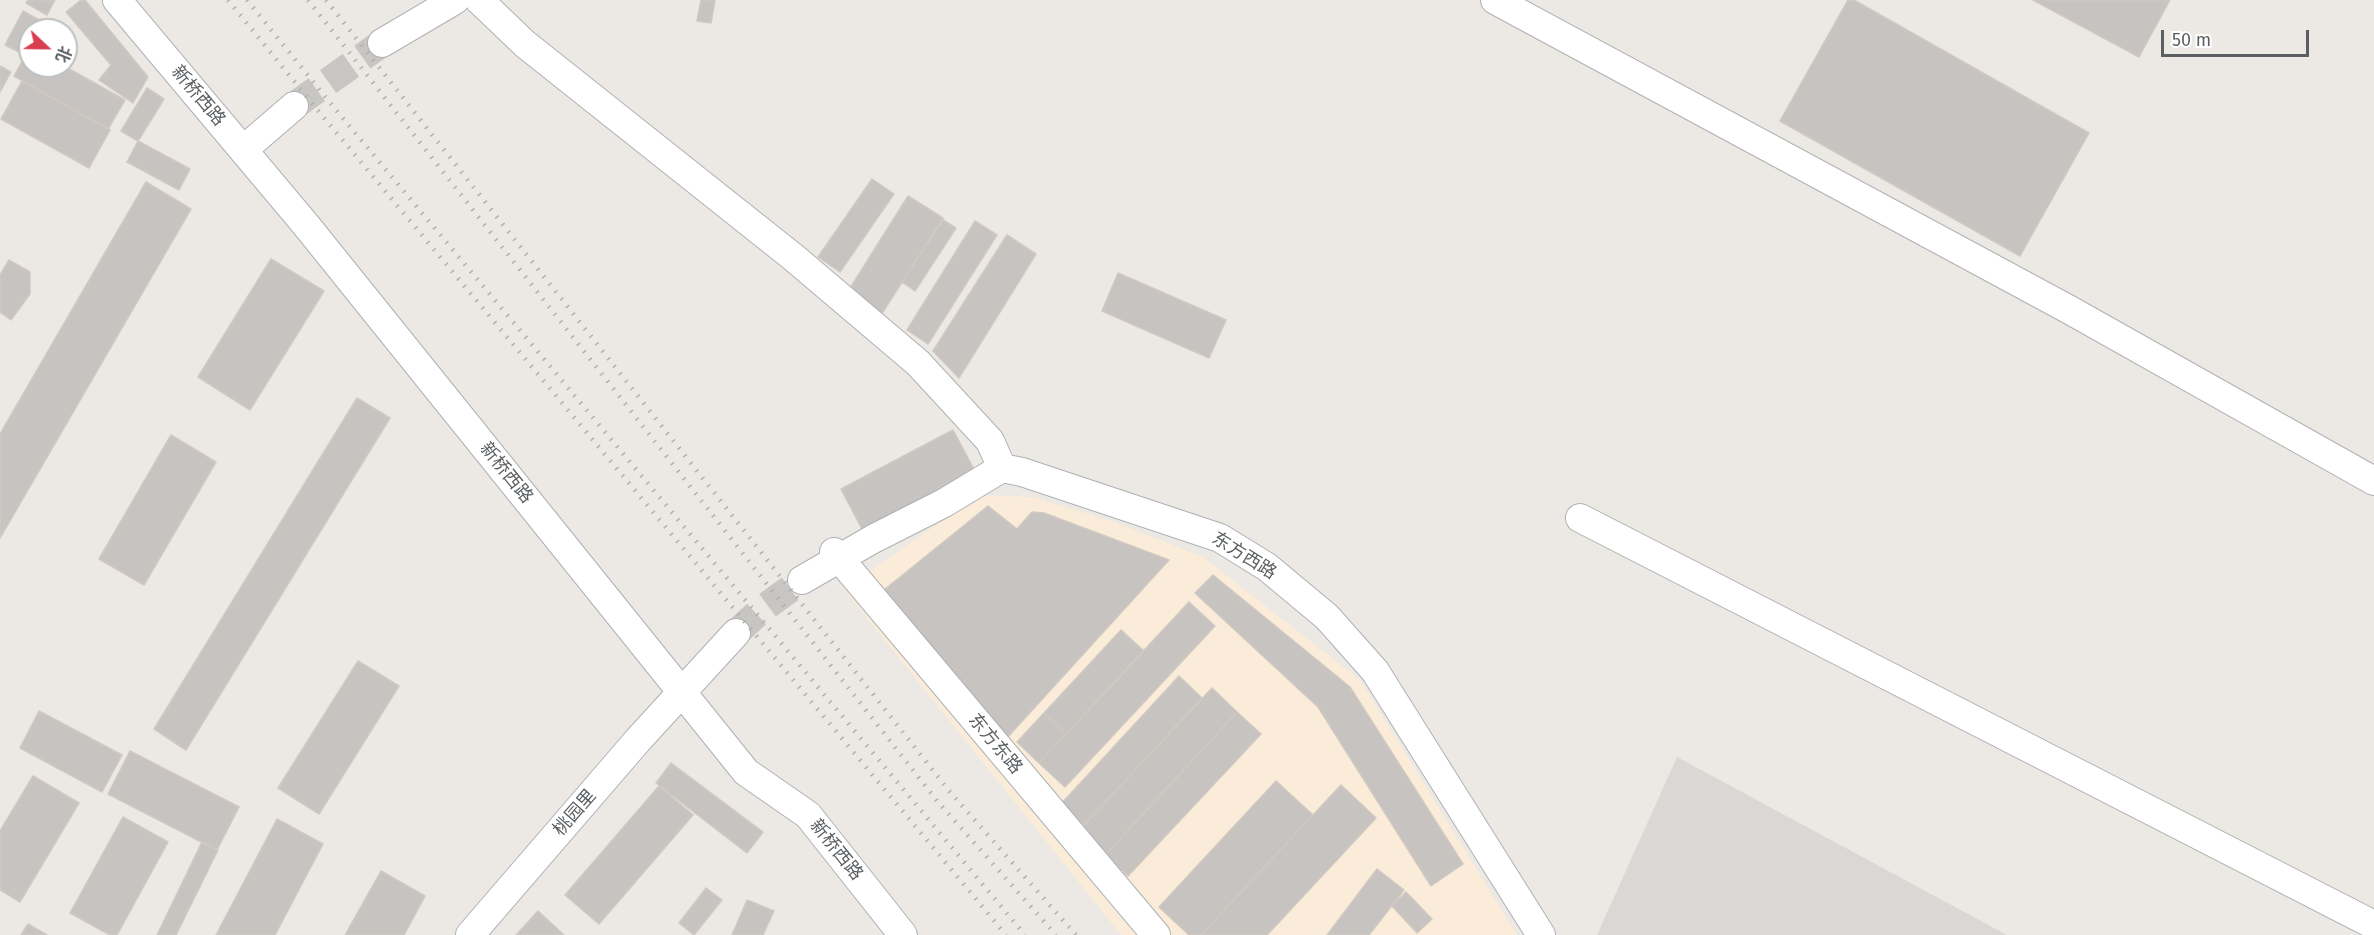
<!DOCTYPE html>
<meta charset="utf-8">
<style>
body{margin:0}
#map{position:relative;width:2374px;height:935px;overflow:hidden;background:#ece8e3;font-family:"Fira Sans","Noto Sans SC",sans-serif}
canvas{display:block}
.north{position:absolute;left:18px;top:18px;width:60px;height:60px;box-sizing:border-box;background:#fff;border:2px solid #bdbfc0;border-radius:50%;rotate:112deg;font-size:16px;font-weight:700;line-height:24px;text-align:center;color:#5b5f62}
.north::after{content:'';display:block;margin:auto;width:21px;height:27px;background:#d83d50;clip-path:polygon(50% 0,100% 100%,50% 72%,0 100%)}
.scale{position:absolute;left:2161px;top:30px;width:148px;height:27px;box-sizing:border-box;border:3px solid #5b5f62;border-top:0;padding-left:8px;font-size:18px;line-height:21px;white-space:nowrap;color:#5b5f62;-webkit-text-stroke:4px #fff;paint-order:stroke}
</style>
<div id="map">
<canvas width="2374" height="935"></canvas>
<div class="north">北</div>
<div class="scale">50 m</div>
</div>
<script>
const ctx = document.querySelector('canvas').getContext('2d');
ctx.lineJoin = 'round';
function fill(path, color) {
  ctx.fillStyle = color;
  ctx.fill(path, 'evenodd');
}
function shape(rows) {
  const path = new Path2D();
  for (const r of rows) {
    path.moveTo(r[0], r[1]);
    for (let i = 2; i < r.length; i += 2) path.lineTo(r[i], r[i + 1]);
  }
  return path;
}
function trace(path, color, width, dash) {
  ctx.strokeStyle = color;
  ctx.lineWidth = width;
  ctx.lineCap = dash ? 'butt' : 'round';
  ctx.setLineDash(dash || []);
  ctx.stroke(path);
}
function drawText(font, color, halo, rows, align = 'center') {
  ctx.font = font + ' "Fira Sans","Noto Sans SC",sans-serif';
  ctx.lineWidth = 5;
  ctx.setLineDash([]);
  ctx.textBaseline = 'middle';
  ctx.strokeStyle = halo;
  ctx.fillStyle = color;
  for (const [text, x, y, turn = 0] of rows) {
    ctx.save();
    ctx.translate(x, y);
    ctx.rotate((+turn || 0) * Math.PI / 180);
    ctx.textAlign = isNaN(turn) ? turn : align;
    if (halo) ctx.strokeText(text, 0, 0);
    ctx.fillText(text, 0, 0);
    ctx.restore();
  }
}
const commercial = shape([
 [979,495,1033,497,1114,522,1203,557,1360,680,1517,935,1121,935,844,589]
]);
const industrial = shape([
 [1677,757,2007,935,1597,935]
]);
const building = shape([
 [28,0,55,0,47,15,26,3,28,0],
 [81,0,85,0,148,77,133,103,99,80,111,65,66,12,81,0],
 [701,0,715,0,711,23,697,21,701,0],
 [1848,0,1854,0,2089,133,2020,256,1780,121,1848,0],
 [2033,0,2170,0,2139,57,2033,0],
 [23,11,43,22,39,30,30,30,30,47,25,55,5,45,23,11],
 [30,47,30,66,64,66,125,100,108,129,14,76,30,47],
 [0,66,11,72,0,92,0,66],
 [22,81,110,130,89,168,1,119,22,81],
 [147,88,164,99,138,141,121,131,147,88],
 [138,141,190,169,179,190,127,162,138,141],
 [872,179,894,194,840,272,818,257,872,179],
 [146,182,191,209,0,538,0,434,146,182],
 [908,196,943,218,881,315,847,293,908,196],
 [943,220,956,228,915,291,902,282,943,220],
 [975,221,997,235,928,344,907,330,975,221],
 [1007,235,1036,254,959,378,933,351,1007,235],
 [271,259,324,291,250,410,198,377,271,259],
 [9,260,30,272,30,294,11,320,0,312,0,275,9,260],
 [1118,273,1226,320,1209,358,1102,311,1118,273],
 [357,398,390,418,186,750,154,729,357,398],
 [953,430,975,471,863,531,841,489,953,430],
 [171,435,216,462,144,585,99,559,171,435],
 [988,506,1017,529,1032,512,1044,513,1169,560,1005,740,879,594,988,506],
 [1213,575,1350,687,1463,864,1431,886,1318,707,1195,593,1213,575],
 [1189,602,1215,626,1065,787,1039,763,1189,602],
 [1121,630,1144,651,1066,734,1044,713,1121,630],
 [358,661,399,686,319,814,278,788,358,661],
 [1179,676,1202,698,1084,825,1061,804,1179,676],
 [1212,688,1237,712,1107,853,1081,828,1212,688],
 [39,711,122,755,102,792,20,748,39,711],
 [1237,712,1261,734,1128,876,1105,855,1237,712],
 [1044,713,1066,734,1039,763,1017,742,1044,713],
 [130,751,239,807,217,850,108,794,130,751],
 [671,763,763,832,747,853,656,783,671,763],
 [33,776,79,803,20,902,0,890,0,831,33,776],
 [1276,781,1313,815,1201,935,1189,935,1159,907,1276,781],
 [1341,785,1376,818,1267,935,1201,935,1341,785],
 [659,786,693,815,599,924,565,895,659,786],
 [123,817,168,842,117,935,110,935,70,913,123,817],
 [277,819,323,844,275,935,216,935,277,819],
 [202,842,218,850,176,935,157,935,202,842],
 [1377,869,1404,890,1369,935,1327,935,1377,869],
 [381,871,425,896,404,935,345,935,381,871],
 [706,888,722,900,694,935,679,923,706,888],
 [1406,892,1432,919,1417,933,1392,906,1406,892],
 [747,900,774,911,763,935,732,935,747,900],
 [538,911,564,935,516,935,538,911],
 [28,924,47,935,21,935,28,924]
]);
const minorTunnel = shape([
 [294,106,382,43],
 [736,633,761,610,802,580]
]);
const minor = shape([
 [117,0,306,225,746,772,808,815,903,935],
 [479,0,525,44,793,257,918,363,990,441,1002,468],
 [1495,0,2068,309,2374,481],
 [382,43,455,0],
 [243,150,294,106],
 [1580,518,2374,925],
 [834,552,1156,935],
 [802,580,873,539,944,503,1002,468,1022,472,1220,538,1267,567,1327,617,1375,671,1541,935],
 [470,935,638,740,736,633]
]);
const rail = shape([
 [228,0,320,113,1006,935],
 [247,0,331,104,1025,935],
 [308,0,938,802,1056,935],
 [326,0,950,792,1076,935]
]);
const streetNames = [
 ["新桥西路",198,96,50],
 ["新桥西路",506,473,51],
 ["东方西路",1244,556,32],
 ["东方东路",995,744,50],
 ["桃园里",575,813,-49],
 ["新桥西路",836,850,51]
];
fill(commercial, '#faecd9');
fill(industrial, '#dbd7d5');
fill(building, '#c7c3c0');
trace(building, '#d0c9c1', 1.5);
trace(minorTunnel, '#c8c6c3', 28, [28, 14]);
trace(minor, '#aeb1b4', 30);
trace(minor, '#fff', 28);
trace(rail, '#afb0b0', 4.5, [1.5, 8]);
drawText('18px', '#5b5f62', '#fff', streetNames);
</script>
